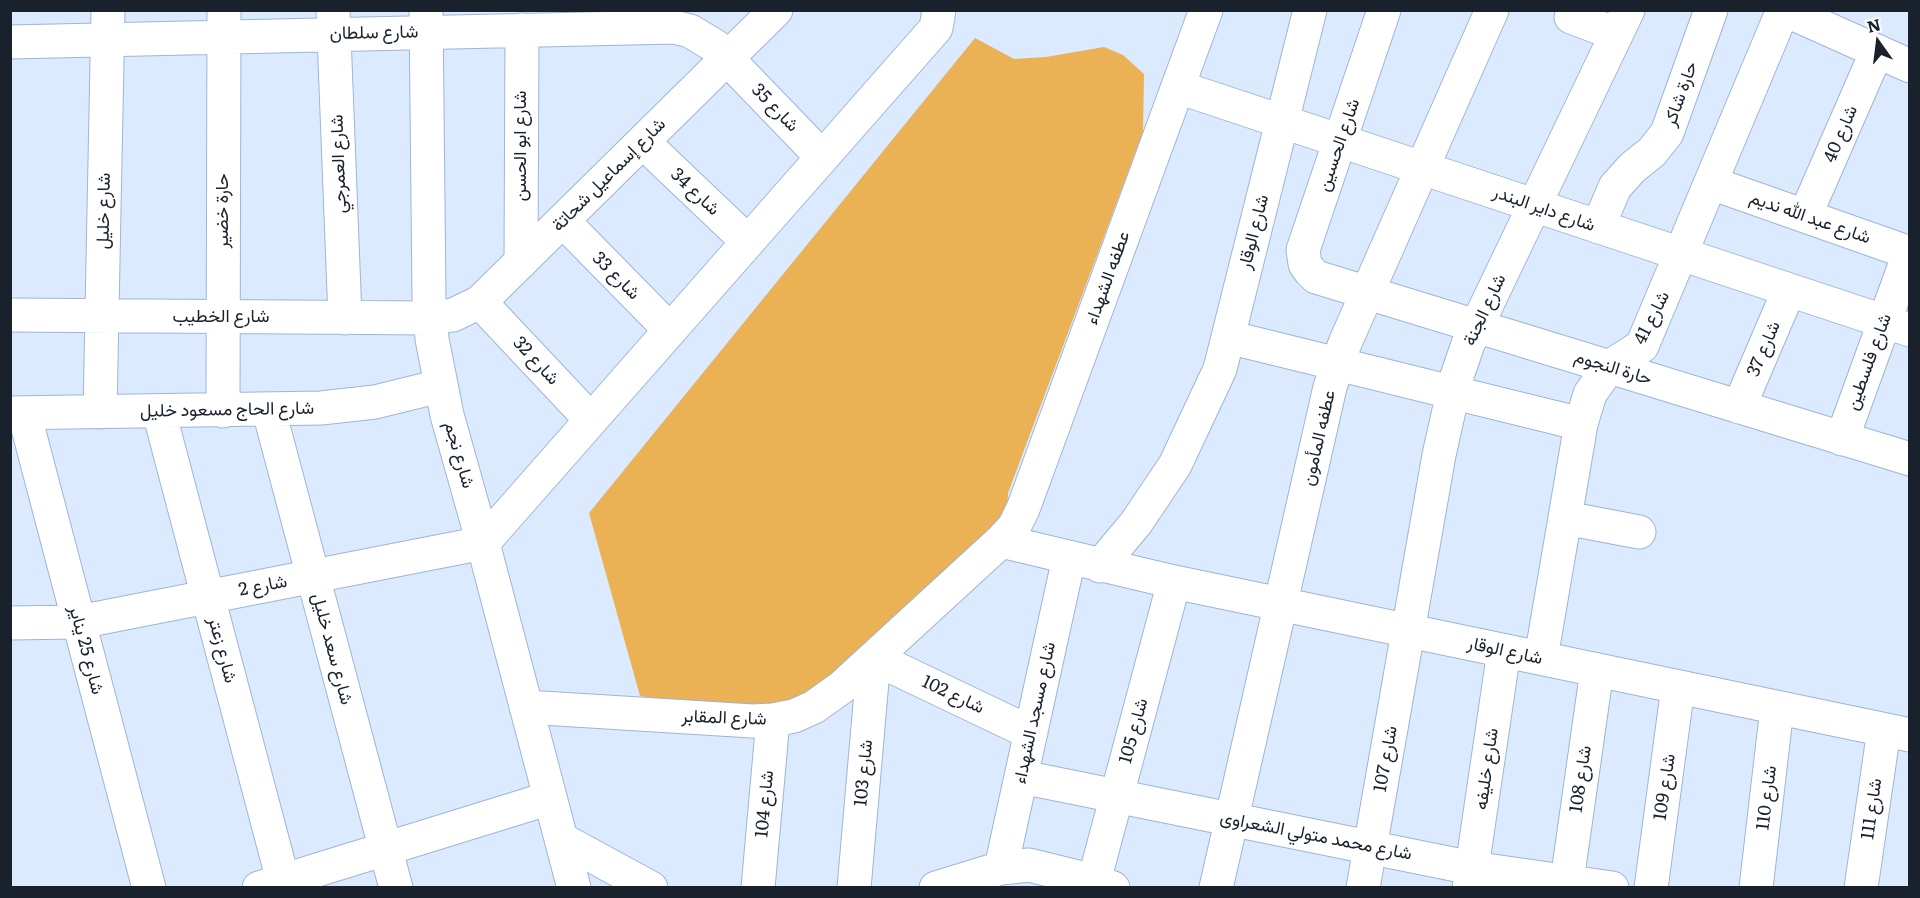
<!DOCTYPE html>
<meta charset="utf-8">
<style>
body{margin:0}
#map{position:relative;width:1920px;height:898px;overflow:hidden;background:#dbeafe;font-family:Literata,serif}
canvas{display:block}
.frame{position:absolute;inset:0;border:12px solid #19212d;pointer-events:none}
.north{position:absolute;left:1848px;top:12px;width:60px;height:60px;-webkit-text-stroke:4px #fff;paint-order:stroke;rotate:346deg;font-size:16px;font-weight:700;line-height:24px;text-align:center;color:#19212d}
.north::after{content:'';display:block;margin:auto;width:21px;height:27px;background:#19212d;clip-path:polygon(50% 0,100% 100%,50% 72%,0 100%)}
</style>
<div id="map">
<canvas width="1920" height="898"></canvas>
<div class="frame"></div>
<div class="north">N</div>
</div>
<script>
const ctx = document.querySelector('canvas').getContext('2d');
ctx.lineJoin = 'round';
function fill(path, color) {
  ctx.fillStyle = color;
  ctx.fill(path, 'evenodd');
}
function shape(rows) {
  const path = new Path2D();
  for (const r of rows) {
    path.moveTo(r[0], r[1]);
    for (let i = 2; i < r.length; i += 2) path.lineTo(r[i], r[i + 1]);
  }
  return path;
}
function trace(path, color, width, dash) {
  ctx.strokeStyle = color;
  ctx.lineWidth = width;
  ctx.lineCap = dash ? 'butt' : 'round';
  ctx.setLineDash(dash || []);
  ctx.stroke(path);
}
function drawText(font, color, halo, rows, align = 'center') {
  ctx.font = font + ' Literata,Vazirmatn,serif';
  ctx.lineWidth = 4.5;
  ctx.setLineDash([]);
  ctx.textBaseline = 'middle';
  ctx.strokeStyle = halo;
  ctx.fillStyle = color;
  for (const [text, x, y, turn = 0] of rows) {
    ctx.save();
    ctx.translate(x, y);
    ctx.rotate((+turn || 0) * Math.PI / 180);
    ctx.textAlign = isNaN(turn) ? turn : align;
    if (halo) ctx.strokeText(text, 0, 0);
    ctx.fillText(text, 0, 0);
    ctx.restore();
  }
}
const green = shape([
 [975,38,1014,59,1046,57,1104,47,1123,55,1144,74,1143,132,1008,493,1007,521,791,714,746,713,640,696,589,513]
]);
const minor = shape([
 [333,10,345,318],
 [426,10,429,298,432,339,447,415,483,543,574,888],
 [1384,10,1303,250,1305,264,1310,271,1316,277,1910,459],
 [1785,10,1910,66],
 [1571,17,1616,34],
 [10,42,674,27,690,31,715,46,822,157],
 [1178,87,1910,330],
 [643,142,748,242],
 [1711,183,1910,253],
 [1805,216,1877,51],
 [563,221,670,330],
 [1598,227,1615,187,1632,168,1652,152,1667,133,1711,10],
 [521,262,522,30],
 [480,302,591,420],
 [10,315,431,318,453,315,480,302,776,10],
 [1228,337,1581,424],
 [1739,407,1789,290],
 [223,411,224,10],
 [269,411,396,888],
 [100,412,108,10],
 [159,412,285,888],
 [10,413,321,408,375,402,440,386],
 [24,413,149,888],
 [1842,439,1910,251],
 [1565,518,1639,532],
 [1001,541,1174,582,1910,735],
 [1100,566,1136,523,1175,465,1220,369,1310,10],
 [10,623,79,622,483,543,936,28,939,10],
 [1541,658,1581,424,1590,394,1609,367,1642,346,1783,10],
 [526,707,752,721,773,720,794,716,814,707,842,687,1001,541,1014,527,1023,509,1206,10],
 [1022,777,1472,868,1612,888],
 [561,839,651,888],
 [1001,868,1069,558],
 [1094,881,1174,582],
 [259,888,550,798],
 [758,888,773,720],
 [854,888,874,658,1031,733],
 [936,888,1001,868,1029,865,1094,881,1113,888],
 [1216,888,1330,387,1345,343,1492,10],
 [1363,888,1439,455,1456,379,1468,344,1628,10],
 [1469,888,1504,651],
 [1566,888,1597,670],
 [1651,888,1678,687],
 [1756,888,1777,708],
 [1861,888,1884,730]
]);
const streetNames = [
 ["شارع سلطان",374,33,-1],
 ["حارة شاكر",1681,94,-70],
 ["شارع 35",775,108,46],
 ["شارع 40",1841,134,-67],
 ["شارع الحسين",1339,145,-71],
 ["شارع ابو الحسن",521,146,-90],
 ["شارع العمرجي",339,164,-92],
 ["شارع إسماعيل شحاتة",609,175,-45],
 ["شارع 34",695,192,43],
 ["شارع داير البندر",1544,209,19],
 ["شارع خليل",104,211,-89],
 ["حارة خضير",223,211,-90],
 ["شارع عبد الله نديم",1810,218,19],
 ["شارع الوقار",1254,232,-76],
 ["شارع 33",616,276,45],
 ["عطفه الشهداء",1108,278,-70],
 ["شارع الجنة",1485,310,-65],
 ["شارع الخطيب",221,317],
 ["شارع 41",1652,318,-63],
 ["شارع 37",1764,349,-67],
 ["شارع 32",536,361,47],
 ["شارع فلسطين",1869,362,-70],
 ["حارة النجوم",1613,368,17],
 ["شارع الحاج مسعود خليل",227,410,-1],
 ["عطفه المأمون",1319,438,-77],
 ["شارع نجم",459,455,74],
 ["شارع 2",263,586,-11],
 ["شارع سعد خليل",332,649,75],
 ["شارع 25 يناير",86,650,75],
 ["شارع زعتر",222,650,75],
 ["شارع الوقار",1505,651,12],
 ["شارع 102",953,695,25],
 ["شارع مسجد الشهداء",1035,713,-78],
 ["شارع المقابر",724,718,2],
 ["شارع 105",1134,731,-75],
 ["شارع 107",1386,759,-80],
 ["شارع خليفه",1487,769,-82],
 ["شارع 103",864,773,-85],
 ["شارع 108",1581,779,-82],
 ["شارع 109",1665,787,-82],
 ["شارع 110",1767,798,-83],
 ["شارع 104",765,804,-85],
 ["شارع 111",1872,809,-82],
 ["شارع محمد متولي الشعراوى",1316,836,11]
];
fill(green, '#eab155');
trace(minor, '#9eb5d5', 35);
trace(minor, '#fff', 33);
drawText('18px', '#19212d', '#fff', streetNames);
</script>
